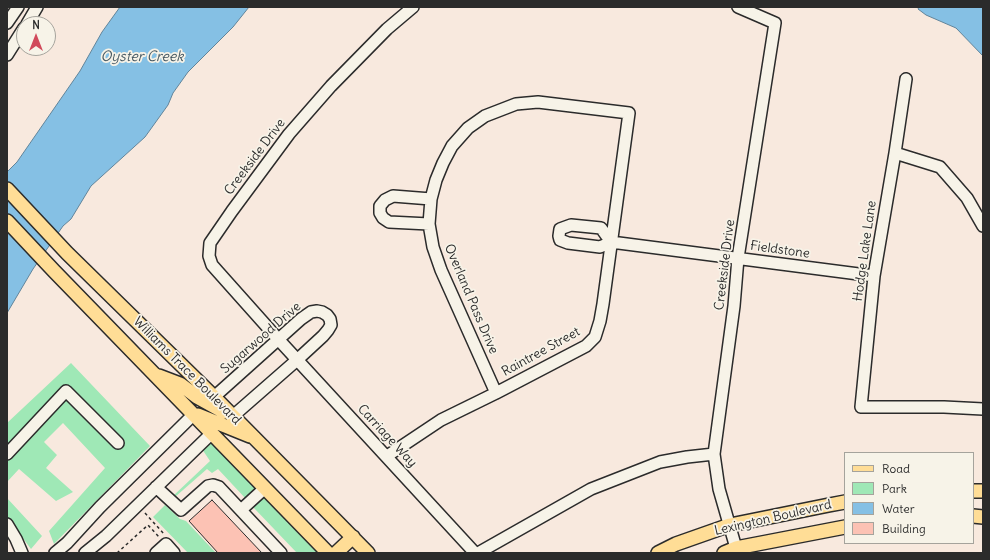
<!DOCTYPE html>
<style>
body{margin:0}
#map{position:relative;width:990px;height:560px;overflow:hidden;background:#f8e9de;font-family:Delius,sans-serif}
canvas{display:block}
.frame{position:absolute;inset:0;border:8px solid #2b2b2b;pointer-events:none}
.legend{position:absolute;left:844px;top:452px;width:130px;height:92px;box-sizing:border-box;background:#f7f3e8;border:1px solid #a5a39c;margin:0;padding:5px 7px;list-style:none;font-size:12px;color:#2b2b2b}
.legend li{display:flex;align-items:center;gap:8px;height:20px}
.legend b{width:20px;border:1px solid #a5a39c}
.north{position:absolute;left:16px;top:16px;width:40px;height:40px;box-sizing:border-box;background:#f7f3e8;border:1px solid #a5a39c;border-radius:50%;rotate:0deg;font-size:11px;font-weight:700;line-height:16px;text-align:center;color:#2b2b2b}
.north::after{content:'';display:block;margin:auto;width:14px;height:18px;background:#d1495b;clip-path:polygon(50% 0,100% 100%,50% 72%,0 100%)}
</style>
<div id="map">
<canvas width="990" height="560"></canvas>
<div class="frame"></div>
<ul class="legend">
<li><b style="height:5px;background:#ffdd96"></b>Road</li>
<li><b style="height:11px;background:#9fe8b6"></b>Park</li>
<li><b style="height:11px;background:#85c0e4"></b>Water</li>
<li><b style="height:11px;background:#fcc2b4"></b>Building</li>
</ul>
<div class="north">N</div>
</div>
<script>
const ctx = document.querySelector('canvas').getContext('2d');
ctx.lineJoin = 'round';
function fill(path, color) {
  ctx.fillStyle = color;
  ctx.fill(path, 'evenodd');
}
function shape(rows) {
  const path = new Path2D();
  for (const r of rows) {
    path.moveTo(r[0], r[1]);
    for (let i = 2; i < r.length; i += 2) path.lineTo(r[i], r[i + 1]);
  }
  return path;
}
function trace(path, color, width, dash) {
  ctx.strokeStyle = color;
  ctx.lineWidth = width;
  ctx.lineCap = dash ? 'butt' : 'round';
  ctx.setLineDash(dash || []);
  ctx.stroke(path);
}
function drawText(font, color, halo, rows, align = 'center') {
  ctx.font = font + ' Delius,sans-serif';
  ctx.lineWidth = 3.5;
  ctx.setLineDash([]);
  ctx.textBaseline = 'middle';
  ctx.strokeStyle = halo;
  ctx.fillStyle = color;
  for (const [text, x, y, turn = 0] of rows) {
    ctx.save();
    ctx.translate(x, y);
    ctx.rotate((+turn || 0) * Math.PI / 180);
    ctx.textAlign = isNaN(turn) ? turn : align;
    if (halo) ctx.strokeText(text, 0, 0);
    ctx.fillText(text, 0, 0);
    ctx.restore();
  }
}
const green = shape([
 [71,363,150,446,54,544,49,531,105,468,63,423,44,442,57,455,46,468,73,492,56,501,19,469,7,482,7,423],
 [213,441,260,487,246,499,218,469,212,473,207,469,175,497,173,496,210,461,202,449],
 [263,497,319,553,297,553,253,507],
 [7,498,42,536,31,549,7,517],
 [165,505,180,519,186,521,216,553,188,553,153,517]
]);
const water = shape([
 [120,7,249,7,233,27,188,72,173,93,168,105,145,137,91,186,71,219,63,226,33,269,7,313,7,172,17,162,80,71,102,32,120,7],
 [919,7,983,7,983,56,956,28,926,15,918,9,919,7]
]);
const building = shape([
 [212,500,262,553,218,553,189,521,212,500]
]);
const path = shape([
 [145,513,164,534],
 [117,553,148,525,159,537]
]);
const minor = shape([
 [413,7,387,29,331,86,289,134,232,211,210,243,209,256,212,265,278,339,475,553],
 [7,23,18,7],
 [27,24,37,7],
 [7,55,24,28],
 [906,79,895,153,874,276,861,407,944,407,983,409],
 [895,153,940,167,967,198,983,226],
 [429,224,389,222,383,218,380,213,380,206,385,200,393,196,431,199],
 [611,242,601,228,571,225,560,229,559,236,560,240,568,243,600,247,611,242,874,276],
 [214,397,301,319,311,312,317,311,322,312,327,315,330,319,331,325,328,330,323,336,297,360,233,416],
 [7,454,66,391,118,443],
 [387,456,441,420,496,393,586,346,595,337,600,321,603,304,629,113,538,102,516,104,485,116,468,128,452,146,443,163,436,180,431,199,429,224,433,247,441,270,496,393],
 [156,487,181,510,208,486,213,485,219,487,281,553],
 [241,510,265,488],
 [7,524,16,539,22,553],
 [736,548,719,489,714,454,734,306,738,258,775,23,738,7],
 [55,553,67,543,100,507,194,414],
 [85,553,106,536,212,433],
 [156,553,166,544,174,553],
 [478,553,591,489,660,462,687,457,714,454]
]);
const major = shape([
 [7,189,67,253,214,397,368,553],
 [7,221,54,271,328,553],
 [159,376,180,384,197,397,224,412],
 [198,415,250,436],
 [973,491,983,491],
 [973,516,983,517],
 [336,553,353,537],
 [658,553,676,544,730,525,829,505,845,502],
 [724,553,736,548,845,527]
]);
const streetNames = [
 ["Creekside Drive",255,157,-53],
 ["Fieldstone",780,250,8],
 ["Hodge Lake Lane",865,251,-82],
 ["Creekside Drive",725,265,-83],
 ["Overland Pass Drive",471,299,67],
 ["Sugarwood Drive",261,338,-41],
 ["Raintree Street",541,352,-29],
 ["Williams Trace Boulevard",187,371,45],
 ["Carriage Way",387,436,47],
 ["Lexington Boulevard",773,518,-13]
];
const waterNames = [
 ["Oyster Creek",142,57]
];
fill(green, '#9fe8b6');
fill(water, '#85c0e4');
trace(water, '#61849a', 1);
fill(building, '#fcc2b4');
trace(building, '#2b2b2b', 1);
trace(minor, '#2b2b2b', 14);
trace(major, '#2b2b2b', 16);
trace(path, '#2b2b2b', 1.5, [3, 3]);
trace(minor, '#f7f3e8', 11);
trace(major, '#ffdd96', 13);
drawText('13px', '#2b2b2b', '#f7f3e8', streetNames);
drawText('italic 14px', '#465862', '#f7f3e8', waterNames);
</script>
